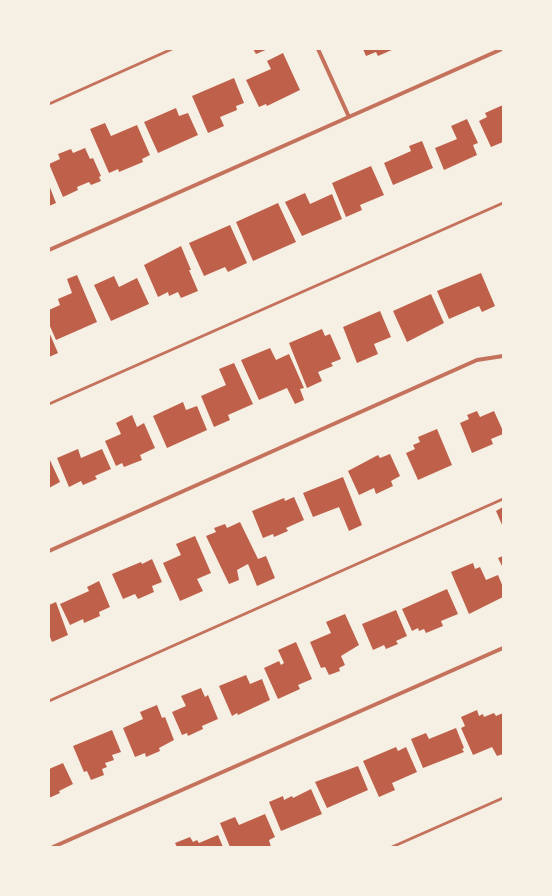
<!DOCTYPE html>
<style>
body{margin:0}
#map{position:relative;width:552px;height:896px;overflow:hidden;background:#f6efe4;font-family:"Open Sans",sans-serif}
canvas{display:block}
.frame{position:absolute;inset:0;border:50px solid #f6efe4;pointer-events:none}
</style>
<div id="map">
<canvas width="552" height="896"></canvas>
<div class="frame"></div>
</div>
<script>
const ctx = document.querySelector('canvas').getContext('2d');
ctx.lineJoin = 'round';
function fill(path, color) {
  ctx.fillStyle = color;
  ctx.fill(path, 'evenodd');
}
function shape(rows) {
  const path = new Path2D();
  for (const r of rows) {
    path.moveTo(r[0], r[1]);
    for (let i = 2; i < r.length; i += 2) path.lineTo(r[i], r[i + 1]);
  }
  return path;
}
function trace(path, color, width, dash) {
  ctx.strokeStyle = color;
  ctx.lineWidth = width;
  ctx.lineCap = dash ? 'butt' : 'round';
  ctx.setLineDash(dash || []);
  ctx.stroke(path);
}
const building = shape([
 [253,49,268,49,256,54],
 [363,49,394,49,378,56,376,52,366,56],
 [283,53,300,90,267,106,266,104,259,107,246,80,271,69,267,61],
 [234,78,244,103,236,106,237,110,220,117,224,126,208,133,192,96],
 [503,105,503,142,491,147,479,121,487,117,485,113],
 [176,108,179,116,188,113,198,135,158,153,144,122],
 [467,119,478,143,473,145,477,155,444,170,435,148,457,139,451,126],
 [105,123,111,136,137,125,150,155,142,159,143,162,119,172,118,169,109,173,90,129],
 [422,141,433,168,393,185,384,163,411,151,409,146],
 [85,148,90,159,93,158,101,176,99,177,101,181,91,185,89,182,77,187,78,190,63,197,49,164,60,159,58,154,71,149,73,153],
 [371,166,384,195,360,205,362,210,346,217,332,183],
 [49,185,56,203,49,206],
 [305,193,310,204,332,194,342,219,302,236,285,202],
 [278,203,296,242,253,261,236,222],
 [230,225,247,263,228,272,225,267,204,276,189,243],
 [181,246,191,270,189,270,198,291,181,298,178,292,169,296,168,292,158,297,144,265],
 [481,273,495,306,482,312,479,306,449,319,437,291],
 [77,275,97,322,56,340,49,324,49,310,60,305,58,299,72,293,67,279],
 [114,276,119,287,137,278,149,304,111,321,94,285],
 [431,294,444,323,407,342,393,311],
 [380,311,391,337,374,344,378,354,357,363,343,327],
 [322,329,325,336,330,334,341,359,331,363,333,366,318,372,322,381,307,388,289,343],
 [49,332,58,353,49,357],
 [270,348,276,360,289,354,304,388,300,389,304,400,295,404,287,388,259,400,241,360],
 [234,363,253,404,228,415,230,420,214,427,201,396,226,385,219,369],
 [183,402,186,410,197,406,207,430,167,448,153,416],
 [477,411,480,417,494,411,503,431,503,434,491,439,493,444,472,453,460,423,469,419,467,415],
 [132,415,137,427,144,423,155,448,140,455,142,460,124,467,122,463,116,466,105,441,121,434,116,423],
 [437,429,452,465,418,480,406,453,415,449,413,445,420,442,418,437],
 [78,449,81,458,102,449,111,469,95,476,97,479,83,485,81,481,69,487,57,458],
 [390,454,400,476,391,481,393,486,376,494,374,488,359,495,348,471,378,455,380,458],
 [49,458,60,482,49,488],
 [343,477,362,525,349,531,339,507,313,517,303,493],
 [294,497,304,520,286,528,288,531,274,537,273,534,263,538,252,511,284,498,285,501],
 [503,507,503,527,496,511],
 [240,522,258,559,266,556,275,578,257,586,248,564,237,570,239,580,229,584,206,536,216,532,214,528,225,524,227,528],
 [195,536,211,573,197,579,203,591,180,601,163,563,181,555,176,544],
 [503,556,503,568,498,558],
 [152,559,162,582,152,586,154,592,138,599,135,594,123,599,112,574,141,562,142,564],
 [473,563,475,569,480,567,486,580,498,575,503,587,503,597,469,614,451,572],
 [99,581,110,607,99,612,100,616,84,623,83,619,70,625,60,604,89,591,87,587],
 [447,589,458,614,441,621,443,626,426,633,424,629,419,631,418,628,412,631,402,609],
 [56,602,68,635,52,642,50,637,49,638,49,605],
 [396,610,407,636,396,641,398,644,386,649,384,645,373,650,362,624],
 [345,614,359,645,341,656,345,665,339,668,340,671,329,675,325,667,321,668,310,642,331,633,326,622],
 [296,642,312,679,298,685,300,689,278,699,264,668,279,661,281,665,284,663,278,650],
 [246,675,250,684,262,679,270,700,238,715,237,713,232,716,219,686],
 [201,688,205,697,208,695,218,719,202,726,203,729,188,736,187,733,182,735,172,712,186,706,181,696],
 [157,705,162,718,165,717,174,740,159,748,160,751,146,757,145,753,135,757,123,728,143,719,140,712],
 [477,710,479,716,483,714,484,717,494,713,496,716,503,713,503,754,497,756,492,747,473,755,461,728,465,726,461,717],
 [456,728,464,748,462,749,464,752,423,768,411,739,426,733,429,739],
 [112,730,121,752,112,755,114,760,105,763,107,767,102,769,104,775,91,780,87,771,84,772,73,746],
 [396,747,398,751,406,747,417,772,392,783,395,790,379,797,363,761],
 [63,763,73,784,59,791,60,793,49,798,49,769],
 [358,766,368,790,327,808,315,782],
 [311,789,322,814,281,831,269,802,283,796,284,800,292,796,293,798],
 [265,814,275,837,269,840,271,847,230,847,220,823,235,817,239,825],
 [218,835,223,847,177,847,175,843,190,837,193,842,197,840,199,843]
]);
const service = shape([
 [49,104,172,49],
 [49,404,503,203],
 [49,701,503,499],
 [392,847,503,798]
]);
const minor = shape([
 [318,49,349,117],
 [49,250,502,49],
 [49,551,477,360,503,356],
 [53,847,503,648]
]);
fill(building, '#bf614a');
trace(service, '#c5725c', 3);
trace(minor, '#c5725c', 4);
</script>
